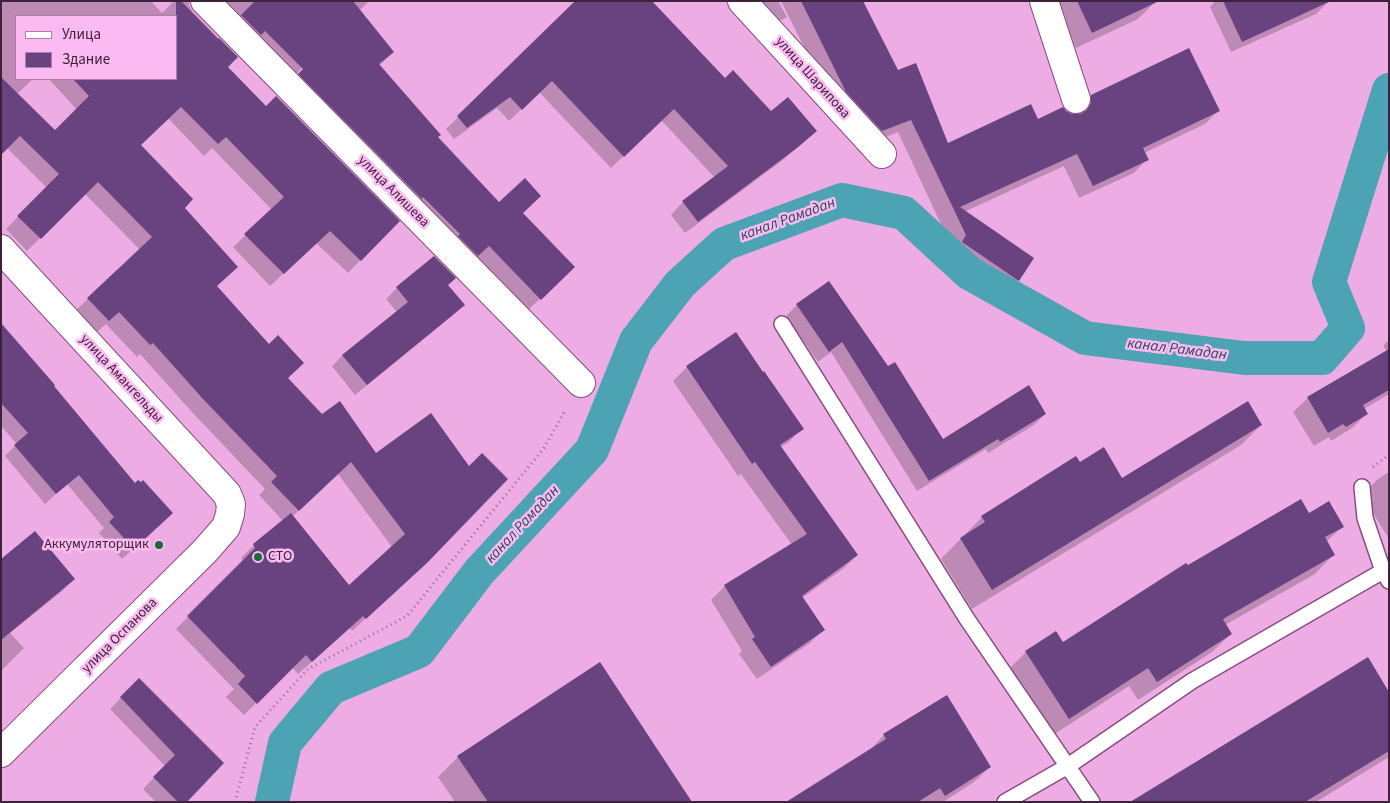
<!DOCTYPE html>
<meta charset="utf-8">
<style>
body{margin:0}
#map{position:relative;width:1390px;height:803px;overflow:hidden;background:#edade4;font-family:"Source Sans 3",sans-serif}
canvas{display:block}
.frame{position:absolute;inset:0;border:2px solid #3c2339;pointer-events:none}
.legend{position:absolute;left:15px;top:15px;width:162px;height:65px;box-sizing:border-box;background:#fbbaf1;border:1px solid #af7ea7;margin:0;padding:6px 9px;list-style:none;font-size:15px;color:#3c2339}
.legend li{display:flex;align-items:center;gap:10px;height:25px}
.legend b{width:25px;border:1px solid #af7ea7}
</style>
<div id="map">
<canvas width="1390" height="803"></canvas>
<div class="frame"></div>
<ul class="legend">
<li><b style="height:6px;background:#fff"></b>Улица</li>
<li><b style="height:14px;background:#694380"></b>Здание</li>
</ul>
</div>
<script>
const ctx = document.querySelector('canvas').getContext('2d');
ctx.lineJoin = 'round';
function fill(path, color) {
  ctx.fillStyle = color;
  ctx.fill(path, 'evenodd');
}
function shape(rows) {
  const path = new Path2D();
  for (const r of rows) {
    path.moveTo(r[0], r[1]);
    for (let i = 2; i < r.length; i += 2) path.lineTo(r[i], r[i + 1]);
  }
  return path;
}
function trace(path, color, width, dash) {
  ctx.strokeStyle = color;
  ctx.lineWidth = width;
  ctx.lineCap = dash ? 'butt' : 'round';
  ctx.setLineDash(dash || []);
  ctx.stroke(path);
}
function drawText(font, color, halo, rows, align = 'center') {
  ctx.font = font + ' "Source Sans 3",sans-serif';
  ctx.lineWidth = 5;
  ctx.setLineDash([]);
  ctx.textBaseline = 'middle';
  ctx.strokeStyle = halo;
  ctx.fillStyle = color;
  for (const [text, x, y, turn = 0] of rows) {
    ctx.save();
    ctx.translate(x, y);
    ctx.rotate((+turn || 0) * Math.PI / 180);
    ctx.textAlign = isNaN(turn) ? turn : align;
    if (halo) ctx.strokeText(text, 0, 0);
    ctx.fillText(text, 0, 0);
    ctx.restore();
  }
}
const shadow = shape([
 [1,1,151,1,162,13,174,1,189,1,189,5,193,12,237,57,227,67,266,108,398,221,348,273,316,243,270,286,233,247,272,210,212,148,204,156,168,118,139,146,183,208,216,286,287,378,322,415,376,455,430,415,413,575,352,631,350,628,298,674,292,667,244,715,226,697,234,689,176,629,244,561,241,558,254,545,283,521,259,495,265,489,191,411,140,354,137,357,106,324,96,333,75,311,140,250,85,194,27,251,6,229,47,188,7,148,1,154,1,60,3,59,1,57],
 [16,16,176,16,176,79,49,79,77,110,55,132,17,94,33,79,16,79],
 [338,474,392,547,349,587,292,517],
 [202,1,369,1,359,11,393,52,379,66,436,137,499,204,522,213,561,279,527,311,287,87,304,70,302,68,289,81],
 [577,1,725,79,771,113,815,131,783,160,685,233,671,215,683,202,715,178,661,120,611,168,539,92,509,121,497,108,454,139,446,129],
 [760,1,778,1,787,17,772,25],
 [781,1,867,1,862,3,897,72,948,145,1038,120,1078,115,1078,109,1092,96,1218,111,1205,124,1144,153,1147,159,1134,173,1079,198,1064,166,964,212,1018,280,1004,293,949,256,953,250,898,132,869,144,833,105],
 [1054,1,1153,1,1154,3,1138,19,1076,48],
 [1215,1,1327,1,1327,3,1316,14,1231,52,1210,7],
 [447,285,463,305,452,316,355,395,332,366,343,355,397,312,386,299,397,288],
 [797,305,888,367,942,440,1045,414,1034,425,988,453,986,449,917,491,831,352,818,362,786,316],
 [1,326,52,386,161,524,122,559,99,533,104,528,67,484,45,504,5,456,17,444,1,426],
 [1389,340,1389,394,1364,409,1367,414,1352,428,1331,441,1329,437,1314,446,1293,412,1308,398,1387,351,1383,346],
 [687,367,802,428,789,442,781,447,857,555,843,569,802,598,823,630,810,643,757,679,739,654,742,651,711,600,725,586,792,545,741,474,738,476,673,381],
 [1261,425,1241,445,972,609,941,559,982,517,1080,463,1122,480],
 [1389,472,1389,539,1362,495,1378,479],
 [1342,527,1326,542,1333,555,1315,574,1225,625,1231,634,1212,652,1138,700,1129,686,1050,737,1007,671,1026,652,1062,644,1188,567],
 [1,560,74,579,61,592,10,633,24,648,1,671],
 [139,680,223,763,185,802,156,802,143,789,165,766,110,709],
 [1389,694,1389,757,1316,802,1132,802],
 [884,735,990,767,974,782,943,802,794,802,868,752],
 [458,757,691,802,455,802,438,777]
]);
const canal = shape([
 [272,802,285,743,331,688,419,651,479,572,592,450,636,341,680,284,724,244,842,200,904,213,969,273,1085,338,1244,358,1322,358,1348,328,1329,282,1389,90]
]);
const building = shape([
 [176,1,181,1,218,39,219,38,238,57,228,67,266,106,276,96,400,221,361,261,330,231,284,274,244,234,284,197,226,137,218,144,181,107,141,145,193,199,185,208,238,267,217,286,269,344,278,335,304,363,288,378,322,414,340,401,376,453,431,413,469,466,482,453,508,479,427,563,366,619,363,616,312,662,306,655,257,704,238,684,245,676,187,616,255,548,253,544,291,513,349,585,405,534,351,462,299,511,271,482,277,476,203,399,153,343,150,345,119,312,109,321,87,298,152,237,98,182,41,239,17,216,59,174,20,136,1,155,1,77,55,130,89,96,73,79,176,79],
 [255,1,353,1,394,52,379,64,441,135,438,137,499,202,525,178,541,196,523,213,575,267,541,300,489,246,478,256,458,236,460,234,423,197,422,199,298,74,303,69,265,31,261,35,241,15],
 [575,1,652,1,725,78,733,70,771,111,788,97,817,131,797,148,698,222,682,201,728,166,674,109,624,157,552,81,522,110,510,97,467,128,457,116],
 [801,1,863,1,898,70,916,63,948,143,1031,104,1038,119,1063,107,1066,111,1072,114,1081,114,1087,110,1091,103,1091,95,1189,48,1220,111,1143,148,1149,160,1093,186,1077,154,960,207,1034,258,1019,281,962,242,966,235,911,120,882,131,846,92],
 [1077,1,1159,1,1092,33],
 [1223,1,1331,1,1242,42],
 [434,256,456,278,448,285,465,305,367,385,342,355,408,302,396,287],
 [829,281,888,366,895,362,943,439,1029,385,1046,414,1000,442,998,439,929,481,842,342,829,352,796,304],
 [1,323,55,385,54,386,135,483,138,480,141,482,143,480,173,513,134,549,109,522,114,517,79,475,56,494,14,445,28,433,1,403],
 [736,332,763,372,764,371,804,429,780,445,858,555,802,596,825,630,771,667,752,639,755,637,724,585,807,534,755,462,752,464,686,366],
 [1389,349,1389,390,1363,405,1368,414,1346,427,1343,424,1328,433,1307,397],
 [1248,401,1262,425,992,590,960,538,985,522,981,516,1076,456,1080,462,1104,447,1122,478],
 [1301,499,1309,513,1329,501,1344,527,1325,537,1335,555,1223,619,1232,634,1157,682,1148,668,1069,719,1025,651,1056,631,1063,642,1186,563,1188,565],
 [35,531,75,579,1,640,1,559],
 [1368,657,1389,692,1389,751,1305,802,1130,802],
 [600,662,692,802,488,802,457,756],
 [139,678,224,763,187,802,178,802,153,777,175,755,120,697],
 [947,695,991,767,945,796,940,788,918,802,786,802,886,739,883,734]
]);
const path = shape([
 [1373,467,1389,455],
 [235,802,255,727,308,669,407,616,544,448,566,409]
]);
const service = shape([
 [782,324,967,619,1092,802],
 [1362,487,1365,518,1383,571,1389,581],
 [1005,802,1068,766,1192,681,1383,571]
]);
const minor = shape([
 [205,1,581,383],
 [742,1,882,154],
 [1044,1,1076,99],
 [1,249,227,494,231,504,230,514,226,527,205,551,1,753]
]);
const markers = [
 [159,545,5,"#1d6a39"],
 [258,557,5,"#1d6a39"]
];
const streetNames = [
 ["улица Шарипова",812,78,48],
 ["улица Алишева",393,192,45],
 ["улица Амангельды",121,379,47],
 ["улица Оспанова",120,636,-45]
];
const poiNames = [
 ["Аккумуляторщик",149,545],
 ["СТО",268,557,"left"]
];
const waterNames = [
 ["канал Рамадан",788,220,-20],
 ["канал Рамадан",1177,350,7],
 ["канал Рамадан",523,525,-47]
];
fill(shadow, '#0003');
trace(canal, '#4ba3b3', 34);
fill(building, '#694380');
trace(service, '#864d7f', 18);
trace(minor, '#864d7f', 30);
trace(path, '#9a6c94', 3, [1, 4]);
trace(service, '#fff', 15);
trace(minor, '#fff', 28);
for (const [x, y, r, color] of markers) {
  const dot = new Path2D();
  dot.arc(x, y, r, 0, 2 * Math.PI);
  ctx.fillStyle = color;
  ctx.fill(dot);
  trace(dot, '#fbbaf1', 2);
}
drawText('14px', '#3c2339', '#fbbaf1', streetNames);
drawText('14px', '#3c2339', '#fbbaf1', poiNames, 'right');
drawText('italic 15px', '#244c53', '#fbbaf1', waterNames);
</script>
